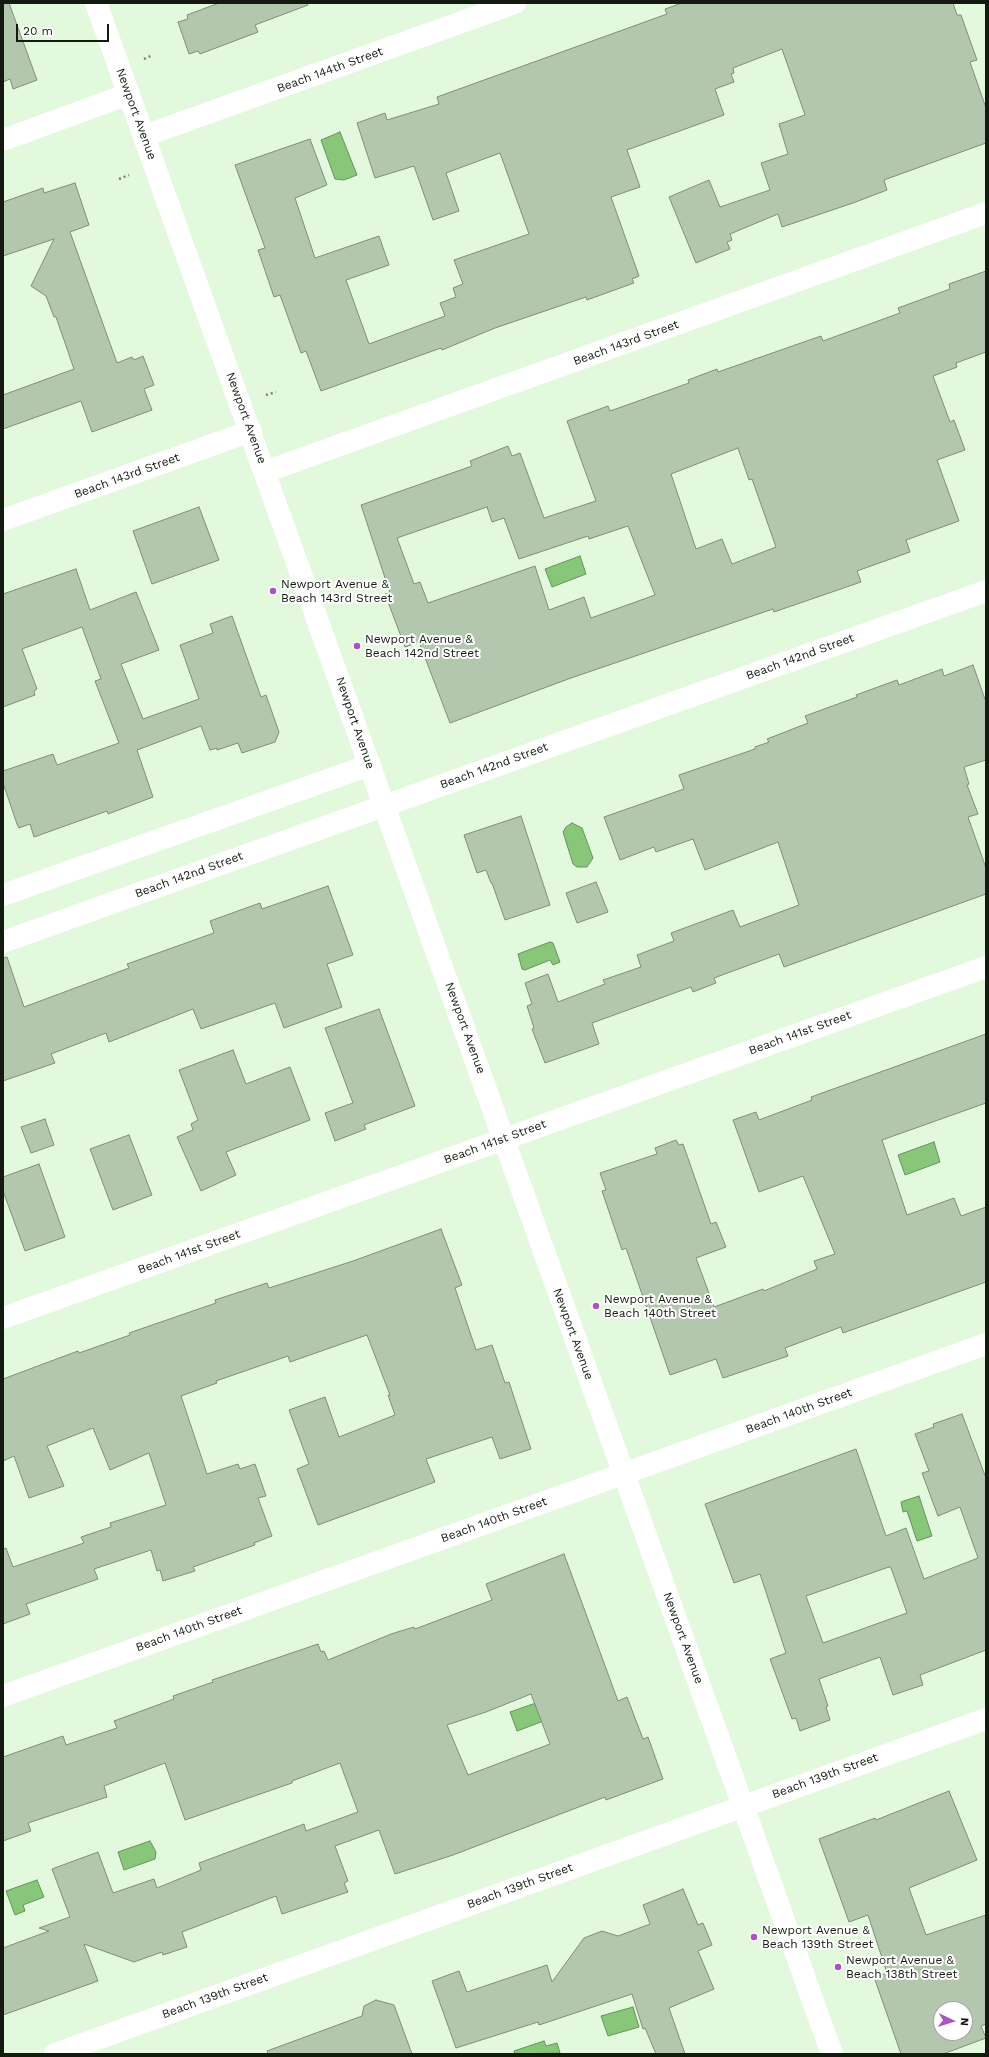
<!DOCTYPE html>
<style>
body{margin:0}
#map{position:relative;width:989px;height:2057px;overflow:hidden;background:#e3f9de;font-family:"Work Sans",sans-serif}
canvas{display:block}
.frame{position:absolute;inset:0;border:4px solid #131b11;pointer-events:none}
.north{position:absolute;left:933px;top:2001px;width:40px;height:40px;box-sizing:border-box;background:#fff;border:1px solid #a1a4a0;border-radius:50%;rotate:94deg;font-size:11px;font-weight:700;line-height:16px;text-align:center;color:#131b11}
.north::after{content:'';display:block;margin:auto;width:14px;height:18px;background:#ab53c0;clip-path:polygon(50% 0,100% 100%,50% 72%,0 100%)}
.scale{position:absolute;left:16px;top:24px;width:93px;height:18px;box-sizing:border-box;border:2px solid #131b11;border-top:0;padding-left:5px;font-size:12px;line-height:14px;white-space:nowrap;color:#131b11;-webkit-text-stroke:3px #fff;paint-order:stroke}
</style>
<div id="map">
<canvas width="989" height="2057"></canvas>
<div class="frame"></div>
<div class="north">N</div>
<div class="scale">20 m</div>
</div>
<script>
const ctx = document.querySelector('canvas').getContext('2d');
ctx.lineJoin = 'round';
function fill(path, color) {
  ctx.fillStyle = color;
  ctx.fill(path, 'evenodd');
}
function shape(rows) {
  const path = new Path2D();
  for (const r of rows) {
    path.moveTo(r[0], r[1]);
    for (let i = 2; i < r.length; i += 2) path.lineTo(r[i], r[i + 1]);
  }
  return path;
}
function trace(path, color, width, dash) {
  ctx.strokeStyle = color;
  ctx.lineWidth = width;
  ctx.lineCap = dash ? 'butt' : 'round';
  ctx.setLineDash(dash || []);
  ctx.stroke(path);
}
function drawText(font, color, halo, rows, align = 'center') {
  ctx.font = font + ' "Work Sans",sans-serif';
  ctx.lineWidth = 4;
  ctx.setLineDash([]);
  ctx.textBaseline = 'middle';
  ctx.strokeStyle = halo;
  ctx.fillStyle = color;
  for (const [text, x, y, turn = 0] of rows) {
    ctx.save();
    ctx.translate(x, y);
    ctx.rotate((+turn || 0) * Math.PI / 180);
    ctx.textAlign = isNaN(turn) ? turn : align;
    if (halo) ctx.strokeText(text, 0, 0);
    ctx.fillText(text, 0, 0);
    ctx.restore();
  }
}
const water = shape([
 [340,132,357,175,344,180,335,179,321,140,340,132],
 [580,556,586,574,552,587,545,569,580,556],
 [572,823,582,828,593,858,587,867,577,867,573,864,563,832,566,827,572,823],
 [550,942,553,943,560,962,553,965,550,960,525,970,522,969,518,954,550,942],
 [934,1142,940,1162,905,1175,898,1155,934,1142],
 [919,1496,932,1536,917,1541,907,1511,903,1512,901,1502,919,1496],
 [550,1698,557,1716,517,1731,510,1712,550,1698],
 [150,1841,156,1852,155,1859,124,1870,118,1852,150,1841],
 [37,1880,44,1897,23,1905,25,1911,15,1915,6,1891,37,1880],
 [633,2007,639,2027,608,2036,601,2016,633,2007],
 [544,2041,546,2046,557,2043,560,2053,515,2054,514,2051,544,2041]
]);
const building = shape([
 [3,3,9,3,37,80,13,89,10,79,3,82,3,3],
 [219,3,307,3,308,5,255,25,258,32,200,54,198,51,189,54,178,22,188,19,187,15,219,3],
 [682,3,953,3,957,15,961,15,977,60,970,62,986,108,986,143,884,180,887,190,853,203,782,227,778,214,730,234,732,240,727,242,730,249,696,263,669,197,709,180,720,207,770,190,761,163,788,154,779,124,805,115,782,49,733,68,734,73,731,74,734,82,715,89,724,115,627,150,640,187,611,197,639,276,632,279,634,283,587,300,586,297,495,328,442,350,441,348,321,391,306,351,301,353,280,295,274,297,258,250,265,248,235,165,310,139,327,185,295,198,315,258,379,236,389,265,346,280,369,344,445,316,440,303,456,297,453,288,463,284,454,260,529,234,500,153,446,173,459,211,433,220,414,166,375,178,357,123,385,113,387,120,439,104,437,97,667,14,665,9,682,3],
 [75,183,89,225,70,232,117,363,132,357,134,360,143,356,154,385,144,389,152,410,92,432,81,401,3,429,3,395,74,369,56,317,54,317,46,296,31,286,54,239,3,256,3,202,43,188,44,193,75,183],
 [986,271,986,352,956,363,957,367,933,376,950,422,954,420,965,450,937,460,959,521,906,540,910,552,857,571,861,582,774,612,773,609,571,678,450,723,419,642,405,647,385,594,390,593,361,505,472,466,470,461,508,446,512,456,520,453,544,518,596,501,567,421,608,406,610,411,689,383,688,380,717,369,718,372,821,336,823,341,900,313,898,308,950,289,949,284,986,271],
 [738,448,749,480,752,479,776,547,732,564,722,539,696,549,671,474,738,448],
 [487,507,492,522,504,518,519,559,588,536,589,539,628,526,655,595,591,618,584,597,549,610,535,566,428,603,420,582,414,584,397,538,487,507],
 [199,507,219,560,152,584,133,531,199,507],
 [76,569,90,610,136,592,159,650,121,664,143,719,199,699,180,645,213,633,210,624,232,616,261,697,266,695,279,732,275,742,242,753,238,743,217,750,217,748,210,750,201,726,137,750,153,797,108,814,107,811,34,837,30,824,19,828,17,824,3,783,3,771,53,754,57,765,119,743,95,681,101,679,82,627,22,649,37,689,34,691,35,695,3,707,3,594,76,569],
 [973,665,986,702,986,760,964,767,969,784,967,785,978,814,968,817,986,868,986,894,784,967,779,954,714,978,716,983,693,992,691,987,592,1023,599,1044,545,1063,532,1029,534,1028,527,1006,532,1004,525,983,548,974,558,1002,605,984,603,980,641,967,637,955,674,941,671,933,733,910,740,927,799,905,778,842,705,870,693,839,656,852,654,847,620,860,604,817,684,789,679,775,755,749,755,747,769,742,767,739,808,723,805,716,857,697,856,695,897,680,899,685,942,669,944,676,973,665],
 [521,816,550,905,505,920,492,883,491,883,486,870,477,873,464,835,521,816],
 [596,882,608,912,577,923,566,893,596,882],
 [328,886,353,955,327,964,342,1007,284,1028,275,1003,201,1029,193,1009,109,1042,106,1033,51,1054,55,1063,3,1081,3,958,7,957,24,1007,129,968,127,964,214,933,210,921,260,903,262,909,328,886],
 [379,1009,415,1106,364,1125,366,1129,335,1141,325,1113,353,1103,325,1028,379,1009],
 [986,1034,986,1103,882,1140,907,1215,954,1198,961,1216,986,1207,986,1282,843,1333,841,1327,785,1348,788,1356,723,1378,716,1359,670,1375,626,1248,622,1250,602,1191,606,1190,600,1173,657,1154,655,1148,676,1140,679,1145,683,1144,711,1224,716,1222,726,1247,696,1258,714,1307,763,1289,764,1291,817,1269,814,1261,835,1254,803,1176,759,1192,733,1120,756,1112,759,1120,812,1100,811,1097,986,1034],
 [233,1050,246,1084,290,1067,310,1120,226,1152,236,1175,201,1191,177,1137,193,1130,191,1124,198,1120,179,1070,233,1050],
 [45,1119,54,1145,31,1153,21,1127,45,1119],
 [129,1135,152,1195,113,1210,90,1149,129,1135],
 [39,1164,65,1237,25,1251,3,1191,3,1177,39,1164],
 [441,1229,462,1285,455,1288,476,1350,492,1345,505,1383,509,1382,531,1449,500,1459,492,1437,426,1459,435,1482,318,1525,297,1469,309,1464,289,1410,325,1397,339,1437,395,1415,388,1395,390,1395,367,1335,290,1362,288,1356,216,1381,217,1383,181,1396,207,1474,238,1464,240,1469,255,1464,266,1496,258,1498,272,1536,254,1543,255,1545,193,1567,195,1571,163,1581,160,1570,157,1571,151,1550,94,1569,98,1579,26,1604,30,1614,3,1624,3,1549,6,1548,13,1567,84,1543,81,1537,111,1527,110,1523,166,1505,149,1453,110,1470,93,1428,47,1446,64,1486,29,1498,14,1456,3,1461,3,1379,78,1351,79,1353,130,1335,129,1333,216,1303,215,1300,267,1283,269,1288,353,1261,441,1229],
 [962,1414,986,1478,986,1650,920,1675,923,1685,893,1695,880,1657,819,1679,828,1706,826,1707,830,1720,800,1731,796,1718,792,1719,770,1659,786,1653,760,1574,734,1583,705,1504,856,1449,886,1536,906,1528,924,1579,978,1558,960,1507,938,1516,922,1473,929,1471,915,1434,934,1427,933,1424,962,1414],
 [889,1567,891,1568,907,1613,823,1643,806,1596,889,1567],
 [564,1554,618,1701,627,1697,643,1739,648,1737,663,1779,606,1800,605,1797,453,1855,395,1874,379,1830,335,1846,348,1881,344,1883,348,1892,282,1914,276,1896,182,1932,187,1947,163,1955,162,1952,134,1962,84,1944,98,1981,3,2015,3,1948,49,1931,39,1928,70,1917,52,1869,98,1852,113,1893,154,1879,157,1888,201,1870,199,1863,304,1824,306,1831,358,1812,340,1763,292,1781,292,1783,185,1820,165,1763,104,1786,107,1797,28,1823,31,1831,3,1841,3,1757,63,1736,66,1745,117,1728,114,1721,174,1699,173,1696,213,1682,212,1680,318,1644,321,1652,324,1651,328,1660,391,1634,414,1627,415,1629,492,1600,486,1584,564,1554],
 [531,1694,550,1744,468,1775,447,1725,486,1712,531,1694],
 [949,1791,977,1860,909,1888,926,1935,986,1915,986,2024,981,2026,986,2038,943,2054,901,2054,874,1977,887,1973,868,1915,849,1922,819,1839,875,1818,876,1820,949,1791],
 [941,2009,965,2009,965,2033,941,2033,941,2009],
 [683,1889,698,1925,703,1923,712,1945,698,1951,714,1989,669,2008,685,2054,656,2054,645,2028,643,2029,632,1994,539,2025,538,2022,456,2048,432,1981,459,1971,467,1992,547,1965,552,1982,584,1938,602,1931,618,1936,650,1924,643,1905,683,1889],
 [376,2000,394,2005,412,2054,268,2054,267,2051,362,2016,364,2006,376,2000]
]);
const path = shape([
 [144,59,153,55],
 [119,179,129,175],
 [266,395,276,392]
]);
const minor = shape([
 [96,3,832,2054],
 [144,136,515,3],
 [3,140,129,94],
 [265,472,986,213],
 [3,520,251,431],
 [3,895,370,765],
 [3,942,986,591],
 [3,1318,986,967],
 [3,1696,986,1344],
 [55,2054,986,1719]
]);
const markers = [
 [273,591,4,"#ab53c0"],
 [357,646,4,"#ab53c0"],
 [596,1306,4,"#ab53c0"],
 [754,1937,4,"#ab53c0"],
 [838,1967,4,"#ab53c0"]
];
const streetNames = [
 ["Beach 144th Street",330,70,-20],
 ["Newport Avenue",136,114,70],
 ["Beach 143rd Street",626,343,-20],
 ["Newport Avenue",246,418,70],
 ["Beach 143rd Street",127,476,-20],
 ["Beach 142nd Street",800,657,-20],
 ["Newport Avenue",355,723,71],
 ["Beach 142nd Street",494,766,-20],
 ["Beach 142nd Street",189,875,-20],
 ["Newport Avenue",465,1028,70],
 ["Beach 141st Street",800,1033,-20],
 ["Beach 141st Street",495,1142,-20],
 ["Beach 141st Street",189,1252,-20],
 ["Newport Avenue",573,1334,70],
 ["Beach 140th Street",799,1411,-20],
 ["Beach 140th Street",494,1520,-20],
 ["Beach 140th Street",189,1629,-20],
 ["Newport Avenue",683,1638,70],
 ["Beach 139th Street",825,1776,-20],
 ["Beach 139th Street",520,1886,-20],
 ["Beach 139th Street",215,1996,-20]
];
const poiNames = [
 ["Newport Avenue &",281,584],
 ["Beach 143rd Street",281,598],
 ["Newport Avenue &",365,639],
 ["Beach 142nd Street",365,653],
 ["Newport Avenue &",604,1299],
 ["Beach 140th Street",604,1313],
 ["Newport Avenue &",762,1930],
 ["Beach 139th Street",762,1944],
 ["Newport Avenue &",846,1960],
 ["Beach 138th Street",846,1974]
];
fill(water, '#88c77a');
trace(water, '#65935a', 1);
fill(building, '#b2c7ad');
trace(building, '#7c9077', 1);
trace(path, '#788774', 2.5, [2, 3]);
trace(minor, '#fff', 22);
for (const [x, y, r, color] of markers) {
  const dot = new Path2D();
  dot.arc(x, y, r, 0, 2 * Math.PI);
  ctx.fillStyle = color;
  ctx.fill(dot);
  trace(dot, '#fff', 1.5);
}
drawText('12px', '#131b11', '#fff', streetNames);
drawText('12px', '#131b11', '#fff', poiNames, 'left');
</script>
